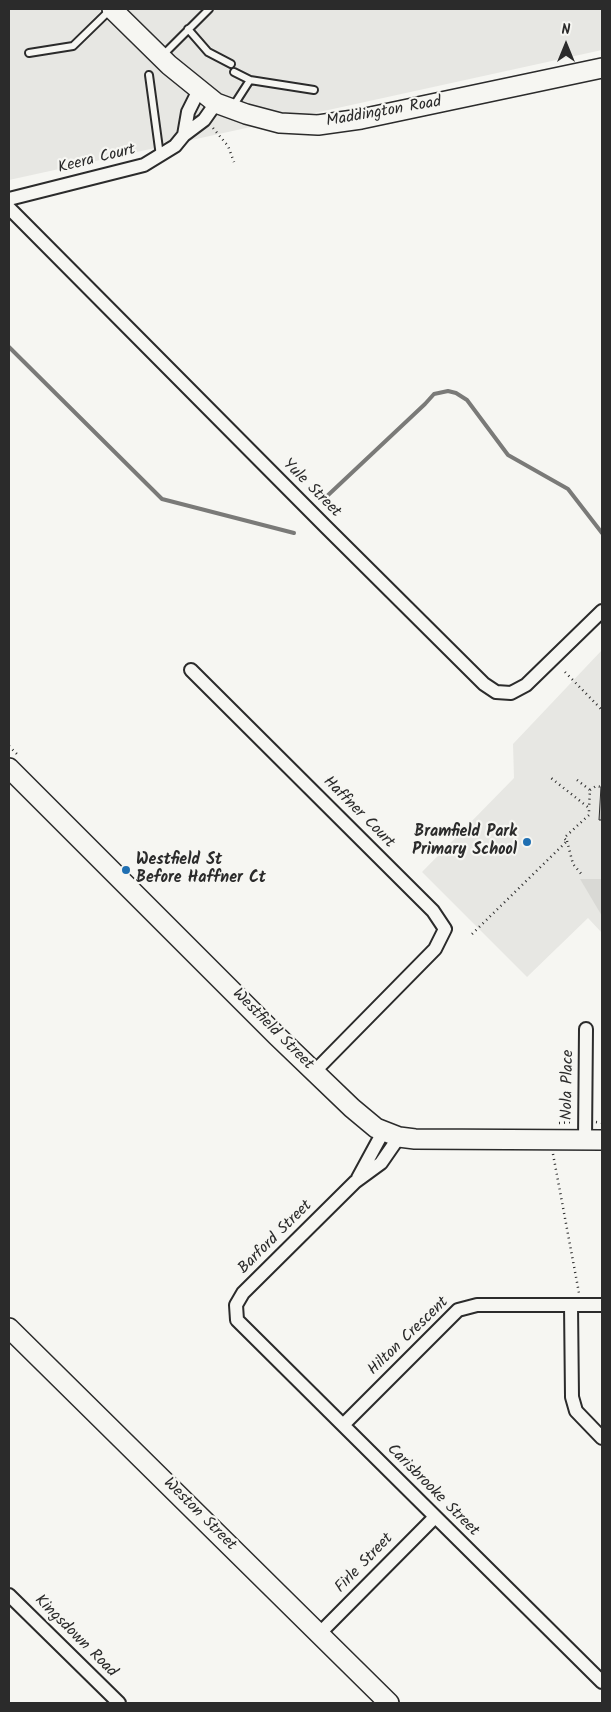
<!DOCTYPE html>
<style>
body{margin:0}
#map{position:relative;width:611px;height:1712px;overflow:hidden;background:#f6f6f2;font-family:Kalam,sans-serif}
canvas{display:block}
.frame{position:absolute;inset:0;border:10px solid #2b2b2b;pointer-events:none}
.north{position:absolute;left:541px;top:20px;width:50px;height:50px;-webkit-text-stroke:4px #f6f6f2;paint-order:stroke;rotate:0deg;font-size:14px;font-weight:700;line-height:20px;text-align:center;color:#2b2b2b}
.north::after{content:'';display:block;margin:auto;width:18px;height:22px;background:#2b2b2b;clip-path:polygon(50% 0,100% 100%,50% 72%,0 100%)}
</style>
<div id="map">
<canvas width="611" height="1712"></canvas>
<div class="frame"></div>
<div class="north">N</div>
</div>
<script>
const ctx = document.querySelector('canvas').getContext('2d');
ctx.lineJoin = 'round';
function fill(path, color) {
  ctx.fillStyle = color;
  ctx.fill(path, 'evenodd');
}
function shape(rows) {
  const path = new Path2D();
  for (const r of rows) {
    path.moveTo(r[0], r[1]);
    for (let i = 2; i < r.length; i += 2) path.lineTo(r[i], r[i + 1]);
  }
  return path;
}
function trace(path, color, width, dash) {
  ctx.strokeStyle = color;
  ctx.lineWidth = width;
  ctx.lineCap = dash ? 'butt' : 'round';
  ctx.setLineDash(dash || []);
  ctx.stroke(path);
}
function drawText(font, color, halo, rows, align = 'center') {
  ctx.font = font + ' Kalam,sans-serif';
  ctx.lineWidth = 4.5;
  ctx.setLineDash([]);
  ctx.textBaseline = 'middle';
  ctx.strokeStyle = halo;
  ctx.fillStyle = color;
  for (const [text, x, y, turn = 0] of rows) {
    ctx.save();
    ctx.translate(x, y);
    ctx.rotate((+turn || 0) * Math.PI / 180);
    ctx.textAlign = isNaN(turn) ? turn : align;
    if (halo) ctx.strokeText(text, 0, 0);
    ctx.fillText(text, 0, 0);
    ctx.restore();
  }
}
const built = shape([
 [9,9,602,9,602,50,9,180],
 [602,650,602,933,588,918,527,977,422,872,514,778,513,744]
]);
const green = shape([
 [580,879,602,879,602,916]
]);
const stream = shape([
 [9,347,162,499,294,533],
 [325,498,425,404,434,394,448,391,456,393,467,400,508,455,568,489,602,533]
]);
const building = shape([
 [601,787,602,787,602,820,599,820,601,787]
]);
const path = shape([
 [213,128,228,146,234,162],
 [565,672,602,710],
 [9,746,17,754],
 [577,780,590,790,589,808],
 [590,790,596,786,602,787],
 [567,841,573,864,583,876],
 [472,934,567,841,564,838,589,815,589,808,551,778],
 [596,1122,602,1123],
 [559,1123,573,1122],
 [553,1154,579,1293]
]);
const lane = shape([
 [188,29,208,52,231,64],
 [29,53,73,46,110,10],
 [162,56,209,9],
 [234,72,250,80],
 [149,75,160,156],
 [232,108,250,80,314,90]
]);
const street = shape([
 [184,135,188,112,199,90],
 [9,199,144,165,175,146,184,135,204,120,216,103],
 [9,208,326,527,484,684,496,692,511,693,526,685,602,611],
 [191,670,433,911,445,929,435,949,314,1072],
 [399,1137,381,1163,355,1182,243,1293,236,1305,237,1320,602,1682],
 [585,1140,586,1029],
 [358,1178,383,1132],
 [571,1305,572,1397,576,1411,602,1438],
 [343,1425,458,1310,477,1305,602,1305],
 [9,1595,119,1703],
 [319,1634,435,1517]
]);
const secondary = shape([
 [112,9,169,65,216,103,246,114,280,123,318,125,361,119,602,68],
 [9,768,277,1036,352,1108,376,1128,399,1137,415,1139,602,1140],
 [9,1328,389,1703]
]);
const markers = [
 [527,842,5,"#1f6fb2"],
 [126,870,5,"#1f6fb2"]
];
const streetNames = [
 ["Maddington Road",384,113,-10],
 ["Keera Court",97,160,-14],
 ["Yule Street",311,489,45],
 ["Haffner Court",358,813,45],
 ["Westfield Street",272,1030,45],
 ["Nola Place",569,1085,-89],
 ["Barford Street",276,1238,-45],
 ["Hilton Crescent",409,1337,-44],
 ["Carisbrooke Street",432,1491,45],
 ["Weston Street",199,1515,45],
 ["Firle Street",365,1564,-46],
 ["Kingsdown Road",75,1637,45]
];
const poiNames = [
 ["Bramfield Park",517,833],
 ["Primary School",517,851],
 ["Westfield St",136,861,"left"],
 ["Before Haffner Ct",136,879,"left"]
];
fill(built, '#e7e7e3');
fill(green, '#d9d9d5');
trace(stream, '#7a7a78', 4);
fill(building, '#c3c3c0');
trace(building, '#2b2b2b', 1);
trace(lane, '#2b2b2b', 10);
trace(street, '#2b2b2b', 16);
trace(secondary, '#2b2b2b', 22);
trace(path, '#2b2b2b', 2.5, [1, 4]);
trace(lane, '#f6f6f2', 6);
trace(street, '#f6f6f2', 12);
trace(secondary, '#f6f6f2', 19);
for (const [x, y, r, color] of markers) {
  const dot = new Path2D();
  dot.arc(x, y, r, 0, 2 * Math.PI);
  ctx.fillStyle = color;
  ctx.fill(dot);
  trace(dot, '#f6f6f2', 2);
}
drawText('16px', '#2b2b2b', '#f6f6f2', streetNames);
drawText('bold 16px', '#2b2b2b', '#f6f6f2', poiNames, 'right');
</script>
